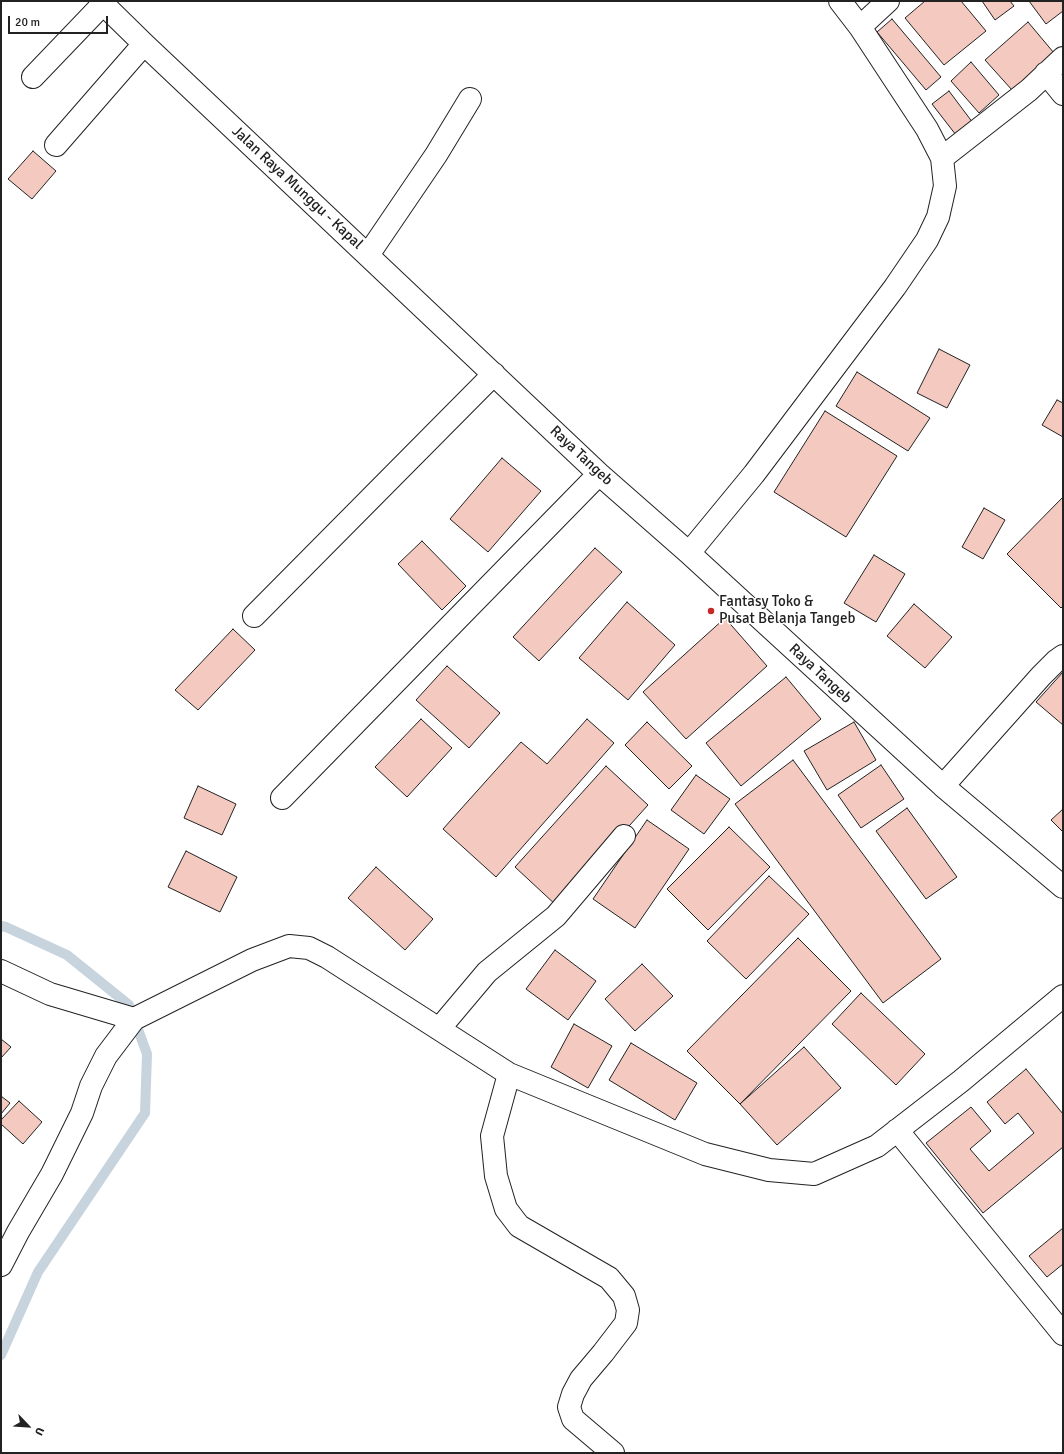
<!DOCTYPE html>
<style>
body{margin:0}
#map{position:relative;width:1064px;height:1454px;overflow:hidden;background:#fff;font-family:Signika,sans-serif}
canvas{display:block}
.frame{position:absolute;inset:0;border:2px solid #222;pointer-events:none}
.north{position:absolute;left:8px;top:1406px;width:40px;height:40px;-webkit-text-stroke:3px #fff;paint-order:stroke;rotate:115deg;font-size:11px;font-weight:700;line-height:16px;text-align:center;color:#222}
.north::after{content:'';display:block;margin:auto;width:14px;height:18px;background:#222;clip-path:polygon(50% 0,100% 100%,50% 72%,0 100%)}
.scale{position:absolute;left:8px;top:16px;width:100px;height:18px;box-sizing:border-box;border:2px solid #222;border-top:0;padding-left:5px;font-size:12px;line-height:14px;white-space:nowrap;color:#222;-webkit-text-stroke:3px #fff;paint-order:stroke}
</style>
<div id="map">
<canvas width="1064" height="1454"></canvas>
<div class="frame"></div>
<div class="north">U</div>
<div class="scale">20 m</div>
</div>
<script>
const ctx = document.querySelector('canvas').getContext('2d');
ctx.lineJoin = 'round';
function shape(rows) {
  const path = new Path2D();
  for (const r of rows) {
    path.moveTo(r[0], r[1]);
    for (let i = 2; i < r.length; i += 2) path.lineTo(r[i], r[i + 1]);
  }
  return path;
}
function trace(path, color, width, dash) {
  ctx.strokeStyle = color;
  ctx.lineWidth = width;
  ctx.lineCap = dash ? 'butt' : 'round';
  ctx.setLineDash(dash || []);
  ctx.stroke(path);
}
function fill(path, color) {
  ctx.fillStyle = color;
  ctx.fill(path, 'evenodd');
}
function drawText(font, color, halo, rows, align = 'center') {
  ctx.font = font + ' Signika,sans-serif';
  ctx.lineWidth = 3;
  ctx.setLineDash([]);
  ctx.textBaseline = 'middle';
  ctx.strokeStyle = halo;
  ctx.fillStyle = color;
  for (const [text, x, y, turn = 0] of rows) {
    ctx.save();
    ctx.translate(x, y);
    ctx.rotate((+turn || 0) * Math.PI / 180);
    ctx.textAlign = isNaN(turn) ? turn : align;
    if (halo) ctx.strokeText(text, 0, 0);
    ctx.fillText(text, 0, 0);
    ctx.restore();
  }
}
const stream = shape([
 [1,926,6,927,67,955,129,1005,147,1054,145,1113,38,1272,1,1355]
]);
const building = shape([
 [925,1,961,1,986,31,944,65,905,18,925,1],
 [982,1,1010,1,1014,6,995,20,982,1],
 [1029,1,1063,1,1063,11,1046,24,1029,1],
 [892,19,941,77,926,90,877,32,892,19],
 [1028,22,1054,53,1012,90,985,60,1028,22],
 [971,62,999,95,979,113,951,81,971,62],
 [949,91,973,123,956,135,932,104,949,91],
 [33,151,56,171,32,199,8,179,33,151],
 [939,349,970,365,947,408,917,393,939,349],
 [857,372,930,418,908,451,836,406,857,372],
 [1057,400,1063,403,1063,437,1042,425,1057,400],
 [825,411,897,456,846,537,774,492,825,411],
 [502,458,541,491,488,552,450,519,502,458],
 [1063,497,1063,606,1061,608,1007,554,1063,497],
 [984,508,1005,520,983,559,962,547,984,508],
 [422,541,466,586,442,610,398,564,422,541],
 [595,548,622,572,539,661,513,637,595,548],
 [874,555,905,574,876,622,844,603,874,555],
 [627,602,675,645,628,700,579,658,627,602],
 [914,604,952,637,925,668,887,636,914,604],
 [725,618,767,666,686,739,643,692,725,618],
 [233,629,255,650,198,710,175,690,233,629],
 [447,666,500,713,469,748,416,700,447,666],
 [1063,672,1063,725,1036,702,1063,672],
 [786,677,821,719,741,786,706,743,786,677],
 [421,719,452,748,407,797,375,767,421,719],
 [587,719,614,743,496,877,443,829,521,742,547,764,587,719],
 [647,722,692,766,669,789,625,745,647,722],
 [854,722,876,760,827,790,804,751,854,722],
 [793,760,941,959,883,1003,735,804,793,760],
 [881,765,904,799,861,828,838,795,881,765],
 [606,766,648,805,557,906,515,867,606,766],
 [696,775,730,799,704,834,671,810,696,775],
 [198,786,236,804,222,835,184,818,198,786],
 [907,808,957,877,926,899,876,831,907,808],
 [1063,809,1063,832,1051,820,1063,809],
 [647,820,689,849,635,928,593,899,647,820],
 [729,827,770,867,708,930,667,889,729,827],
 [186,851,237,877,220,912,168,887,186,851],
 [376,867,433,919,405,950,348,898,376,867],
 [769,876,809,914,746,979,707,941,769,876],
 [798,938,851,991,740,1104,687,1051,798,938],
 [555,950,596,981,568,1020,526,989,555,950],
 [642,964,673,996,635,1031,605,999,642,964],
 [861,993,925,1054,896,1085,832,1024,861,993],
 [574,1024,612,1046,588,1088,551,1067,574,1024],
 [1,1039,11,1047,1,1058,1,1039],
 [631,1043,697,1083,675,1120,609,1080,631,1043],
 [804,1047,841,1088,777,1145,740,1104,804,1047],
 [1026,1069,1063,1114,1063,1147,983,1213,926,1143,971,1107,991,1131,970,1149,989,1171,1034,1133,1018,1113,1005,1124,987,1102,1026,1069],
 [1,1096,10,1103,1,1114,1,1096],
 [19,1101,42,1122,23,1144,1,1124,1,1120,19,1101],
 [1063,1228,1063,1264,1047,1277,1029,1256,1063,1228]
]);
const minor = shape([
 [100,1,144,44,599,474,689,553,943,786,1063,887],
 [860,27,888,1],
 [1046,73,1063,94],
 [33,77,103,4],
 [56,145,144,44],
 [942,158,1029,90,1063,58],
 [368,255,436,155,470,99],
 [689,553,754,474,895,287,927,240,938,217,945,186,942,158,927,129,860,27,840,1],
 [254,616,494,374],
 [943,786,1041,676,1056,661,1063,656],
 [282,798,599,474],
 [1,971,50,994,134,1019,252,960,289,946,309,948,327,957,509,1074,705,1154,769,1170,814,1174,877,1146,961,1081,1063,996],
 [439,1029,487,972,556,916,624,836],
 [509,1074,492,1136,496,1176,506,1209,519,1226,609,1278,624,1296,628,1310,626,1323,603,1353,581,1379,573,1394,569,1407,573,1419,613,1453],
 [897,1130,1063,1334],
 [1,1265,18,1232,52,1174,82,1113,91,1086,106,1056,134,1019]
]);
const markers = [
 [711,611,4,"#c62828"]
];
const streetNames = [
 ["Jalan Raya Munggu - Kapal",297,188,43],
 ["Raya Tangeb",581,456,43],
 ["Raya Tangeb",820,674,43]
];
const poiNames = [
 ["Fantasy Toko &",719,602],
 ["Pusat Belanja Tangeb",719,619]
];
trace(stream, '#c7d3dd', 10);
fill(building, '#f3c9c0');
trace(building, '#222', 1);
trace(minor, '#222', 24);
trace(minor, '#fff', 22);
for (const [x, y, r, color] of markers) {
  const dot = new Path2D();
  dot.arc(x, y, r, 0, 2 * Math.PI);
  ctx.fillStyle = color;
  ctx.fill(dot);
  trace(dot, '#fff', 1.5);
}
drawText('15px', '#222', '#fff', streetNames);
drawText('15px', '#222', '#fff', poiNames, 'left');
</script>
